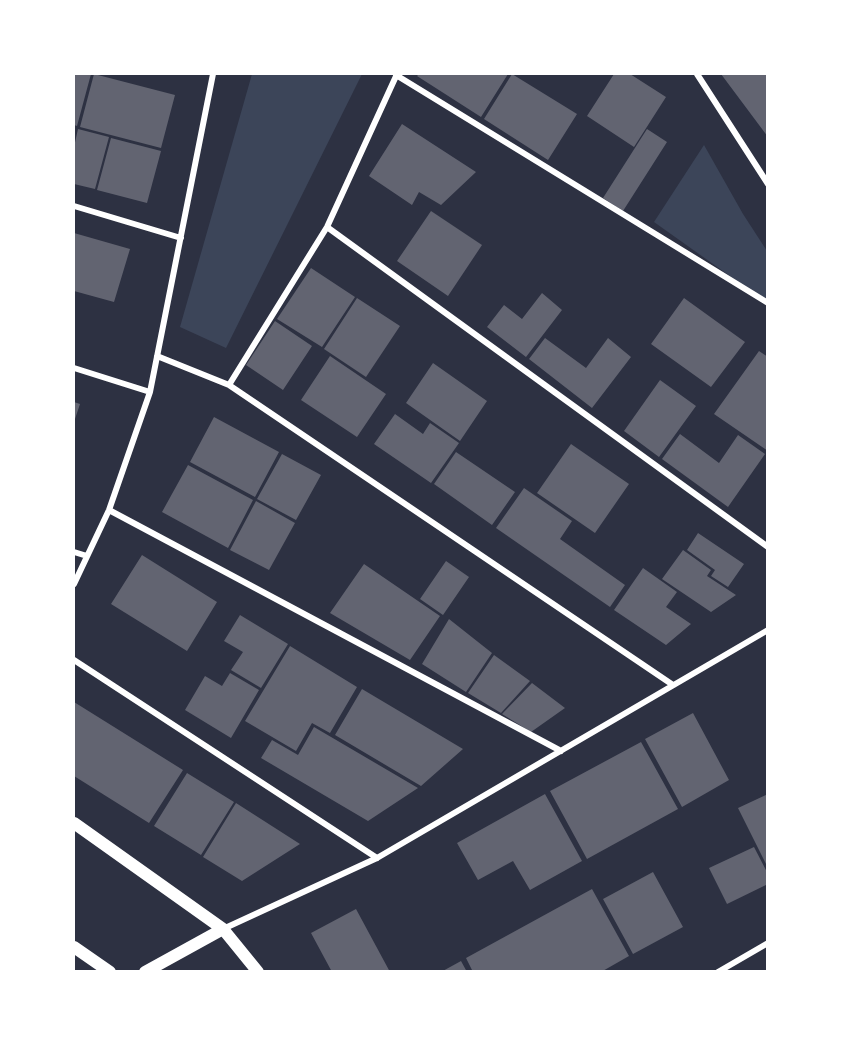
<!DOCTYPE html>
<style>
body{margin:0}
#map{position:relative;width:841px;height:1045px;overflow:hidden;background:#2d3142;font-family:Manrope,sans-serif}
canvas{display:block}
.frame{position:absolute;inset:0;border:75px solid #fff;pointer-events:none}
</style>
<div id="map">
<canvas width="841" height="1045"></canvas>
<div class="frame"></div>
</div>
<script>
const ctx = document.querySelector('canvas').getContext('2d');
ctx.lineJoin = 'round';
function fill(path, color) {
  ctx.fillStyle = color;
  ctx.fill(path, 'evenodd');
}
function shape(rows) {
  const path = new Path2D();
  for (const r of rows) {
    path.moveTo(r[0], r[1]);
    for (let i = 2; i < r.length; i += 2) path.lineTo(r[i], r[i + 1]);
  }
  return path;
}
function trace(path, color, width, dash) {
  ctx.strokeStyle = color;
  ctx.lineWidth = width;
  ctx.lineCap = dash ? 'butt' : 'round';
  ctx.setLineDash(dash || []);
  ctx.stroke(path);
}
const green = shape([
 [252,74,362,74,226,348,180,327],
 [704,145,743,214,767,251,767,300,751,291,654,222]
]);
const building = shape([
 [74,74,91,74,77,126,74,125],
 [94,74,175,95,161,148,80,127],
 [419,74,508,74,481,117,417,76],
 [512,74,577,114,548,160,484,119],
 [614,74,630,74,666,97,634,147,587,116],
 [721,74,768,74,768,137],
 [402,124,476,172,441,205,419,192,412,205,369,176],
 [78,129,109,137,95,189,74,184,74,147],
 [647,129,667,142,623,211,603,198],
 [111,138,161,151,147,203,97,190],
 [431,211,482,245,448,296,397,261],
 [74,233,130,249,114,302,74,291],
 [311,268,355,297,322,347,277,319],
 [542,293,562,310,526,357,487,327,504,305,522,319],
 [357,298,400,326,366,377,324,349],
 [684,298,745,342,711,387,651,344],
 [275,321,312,346,283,390,246,365],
 [545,338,586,368,608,338,631,357,592,408,529,359],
 [759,351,768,357,768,451,714,414],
 [330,356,386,394,357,437,301,400],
 [433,363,487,401,460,441,406,403],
 [660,380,696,406,659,457,624,431],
 [74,402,80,404,74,422],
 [395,414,423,434,430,423,459,443,431,483,374,444],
 [214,417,279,452,255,497,190,462],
 [680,434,719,463,738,435,765,454,728,507,662,459],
 [571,444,629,484,595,533,537,493],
 [456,452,515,492,492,525,434,484],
 [282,454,321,475,296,520,257,499],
 [188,465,253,500,228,548,162,512],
 [524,488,572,521,560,539,625,585,610,607,496,528],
 [256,501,295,523,269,570,230,550],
 [698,533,744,564,728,587,711,576,715,570,687,550],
 [683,550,711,570,707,576,736,595,711,612,662,579],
 [142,555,217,602,187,651,111,604],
 [446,561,469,577,443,615,420,599],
 [364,564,440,616,410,660,330,613],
 [643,568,677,592,666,607,691,624,666,645,614,610],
 [240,615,288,644,261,688,231,670,243,652,224,641],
 [449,619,492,653,466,692,422,664],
 [290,646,357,687,330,733,312,723,296,751,245,721],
 [494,655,530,681,501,713,468,693],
 [230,673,259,690,231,738,185,710,205,676,222,686],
 [532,683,565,708,531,732,502,714],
 [362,689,463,749,421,786,335,735],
 [74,702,183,770,149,823,74,776],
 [693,713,729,780,682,807,645,739],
 [314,727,418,788,368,821,261,758,272,740,298,755],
 [641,742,678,809,587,859,550,791],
 [187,773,234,802,201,855,154,826],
 [545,794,582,861,530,890,513,861,478,880,457,843],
 [768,794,768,868,738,808],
 [236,803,300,844,242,881,203,857],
 [754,847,768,874,768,884,727,904,709,868],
 [653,872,683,927,633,954,603,899],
 [592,889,629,956,601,972,473,972,466,958],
 [356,909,390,972,332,972,311,933],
 [461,961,467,972,441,972]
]);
const minor = shape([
 [697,74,768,184],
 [396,75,768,303],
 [74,206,181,238],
 [327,227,768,547],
 [157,356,229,385,673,685],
 [74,368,150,392],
 [229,385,327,227,397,74],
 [109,510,561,751],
 [74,552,87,556],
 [74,584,109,510,150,392,213,74],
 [74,660,377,858],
 [223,929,377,858,768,630],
 [718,972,768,943]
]);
const secondary = shape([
 [74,823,223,929,258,972],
 [74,947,110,972],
 [145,972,223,929]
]);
fill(green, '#3c4559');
fill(building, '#626471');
trace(minor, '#fff', 6);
trace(secondary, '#fff', 12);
</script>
